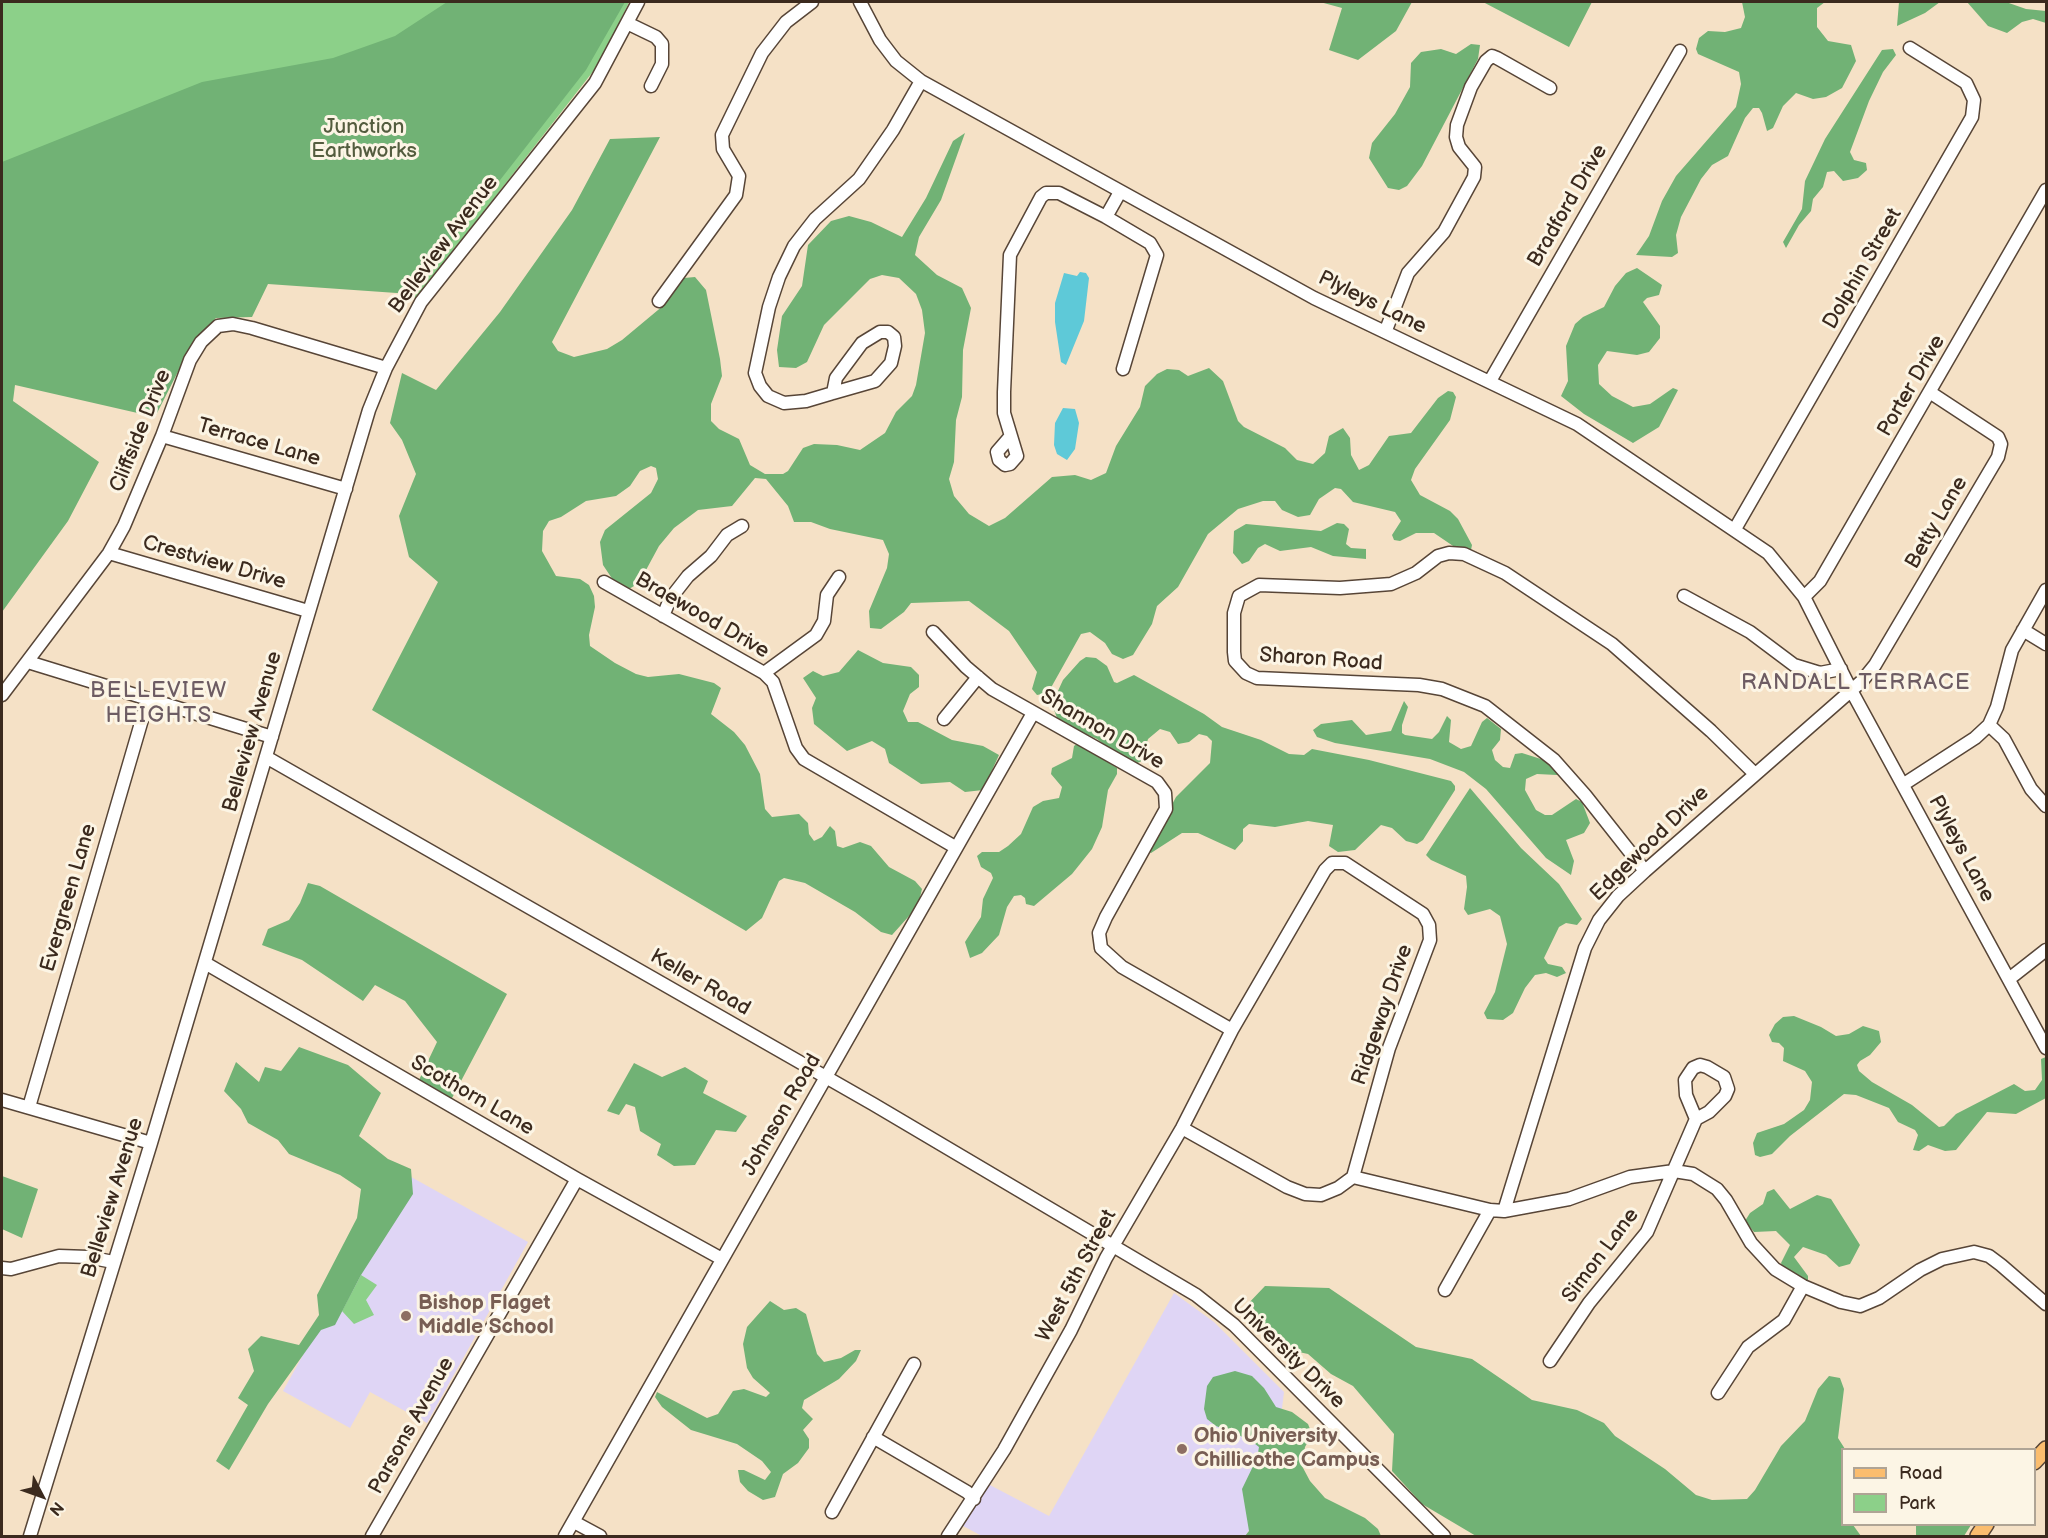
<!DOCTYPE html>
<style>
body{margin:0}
#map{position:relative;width:2048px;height:1538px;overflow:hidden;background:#f5e1c6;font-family:"Balsamiq Sans",sans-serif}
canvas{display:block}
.frame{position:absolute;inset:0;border:3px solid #3b2a1e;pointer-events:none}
.legend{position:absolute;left:1841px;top:1448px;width:195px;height:78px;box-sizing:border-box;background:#fcf5e5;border:2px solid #afa495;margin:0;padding:8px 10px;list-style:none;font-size:18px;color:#3b2a1e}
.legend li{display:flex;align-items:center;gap:12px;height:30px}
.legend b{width:30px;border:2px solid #afa495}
.north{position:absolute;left:12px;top:1466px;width:60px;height:60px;-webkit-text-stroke:4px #fcf5e5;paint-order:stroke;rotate:131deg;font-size:16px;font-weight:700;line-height:24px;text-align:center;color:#3b2a1e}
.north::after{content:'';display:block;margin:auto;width:21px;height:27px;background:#3b2a1e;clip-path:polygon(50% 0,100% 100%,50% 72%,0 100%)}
</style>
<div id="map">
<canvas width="2048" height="1538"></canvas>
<div class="frame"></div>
<ul class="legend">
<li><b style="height:8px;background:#fbbd6e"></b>Road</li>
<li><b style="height:16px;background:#8cd089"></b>Park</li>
</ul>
<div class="north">N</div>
</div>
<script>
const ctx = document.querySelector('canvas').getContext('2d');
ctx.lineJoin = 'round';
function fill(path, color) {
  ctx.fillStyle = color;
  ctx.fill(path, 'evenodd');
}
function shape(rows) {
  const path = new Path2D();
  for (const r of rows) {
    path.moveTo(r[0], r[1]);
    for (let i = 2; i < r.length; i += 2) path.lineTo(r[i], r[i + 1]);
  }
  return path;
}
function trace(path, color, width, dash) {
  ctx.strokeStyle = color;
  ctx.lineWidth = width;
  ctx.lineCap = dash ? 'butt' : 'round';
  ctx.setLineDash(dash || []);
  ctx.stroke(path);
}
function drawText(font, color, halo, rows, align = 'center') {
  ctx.font = font + ' "Balsamiq Sans",sans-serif';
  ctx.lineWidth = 6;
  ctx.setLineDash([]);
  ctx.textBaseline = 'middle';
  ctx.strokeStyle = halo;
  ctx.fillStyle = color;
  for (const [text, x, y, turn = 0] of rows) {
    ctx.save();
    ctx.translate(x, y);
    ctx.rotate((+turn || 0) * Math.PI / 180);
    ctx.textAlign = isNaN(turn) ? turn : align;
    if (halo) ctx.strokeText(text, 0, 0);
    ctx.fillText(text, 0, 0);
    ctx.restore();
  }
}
const built = shape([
 [404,1173,528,1242,427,1423,370,1392,350,1428,283,1391],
 [1174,1293,1214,1322,1284,1392,1271,1500,1245,1536,982,1536,963,1526,988,1484,1049,1516]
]);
const green = shape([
 [2,2,629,2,602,60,416,298,42,190,2,326],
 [361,1275,377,1285,366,1300,374,1315,354,1324,342,1311]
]);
const forest = shape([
 [447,2,625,2,586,70,411,294,268,284,252,317,216,318,190,348,155,417,15,385,13,401,99,462,68,521,2,612,2,162,202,82,333,58,395,36],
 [1320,2,1412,2,1396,31,1358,60,1329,50,1342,8],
 [1483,2,1592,2,1569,47],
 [1742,2,1825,2,1817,8,1817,27,1828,41,1851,45,1856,61,1842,88,1826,97,1813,99,1796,93,1783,106,1773,128,1767,131,1762,113,1759,108,1753,108,1745,118,1728,156,1712,165,1701,179,1681,217,1676,235,1678,253,1672,257,1636,255,1649,236,1662,201,1676,176,1736,107,1741,84,1739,72,1698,54,1696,49,1699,38,1708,31,1725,32,1741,28,1745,17],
 [1899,2,1940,2,1925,13,1897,26],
 [1967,2,2006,2,2026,9,2046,11,2046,23,2033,19,2022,22,2007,33,1988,26],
 [1471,44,1480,45,1478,59,1422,166,1407,186,1399,190,1388,188,1369,158,1372,143,1395,114,1410,87,1411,63,1421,52,1441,49,1456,54],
 [1893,49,1896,55,1883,72,1869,101,1850,152,1854,160,1866,163,1867,170,1858,178,1843,181,1834,171,1827,172,1823,187,1813,199,1811,211,1799,225,1786,248,1783,242,1802,209,1805,181,1825,139,1882,50],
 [965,133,941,200,919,237,915,255,937,275,962,288,971,308,963,350,962,397,956,420,954,462,949,479,954,496,969,514,989,526,1005,518,1052,477,1075,475,1091,480,1106,473,1116,446,1140,407,1145,386,1157,374,1167,369,1179,370,1188,376,1209,368,1223,381,1238,421,1244,427,1285,448,1297,460,1313,464,1325,453,1329,436,1343,428,1350,438,1351,455,1359,470,1369,465,1389,436,1411,433,1438,398,1448,391,1453,392,1456,397,1450,420,1415,469,1411,480,1420,495,1450,511,1458,519,1472,545,1471,550,1459,550,1434,533,1416,533,1400,541,1394,540,1392,535,1401,521,1395,512,1353,502,1341,489,1335,488,1319,499,1310,515,1298,517,1282,510,1275,501,1263,501,1238,509,1208,534,1178,587,1157,606,1152,624,1133,655,1123,659,1112,654,1105,643,1090,632,1081,634,1048,693,1037,695,1032,689,1037,672,1009,631,969,601,911,603,904,612,881,629,870,628,869,611,887,568,889,554,883,540,830,529,811,522,794,522,788,506,766,479,755,478,732,506,698,510,674,528,659,546,639,583,629,589,613,580,603,565,600,542,605,530,651,493,658,479,656,468,651,466,640,471,630,486,616,496,586,501,561,517,549,521,543,531,542,551,556,576,580,579,589,585,594,596,595,607,589,635,590,646,615,663,636,674,648,677,679,674,714,683,721,688,711,714,734,732,745,745,760,774,765,809,772,817,799,814,808,823,809,834,814,841,822,837,830,826,835,831,837,846,843,848,860,842,871,846,889,867,915,881,922,889,918,906,892,935,881,932,855,912,805,883,784,878,779,881,762,918,746,931,372,710,438,582,409,557,399,516,416,474,402,440,390,423,402,373,436,390,500,312,572,210,610,139,660,137,552,342,558,351,574,357,607,349,622,340,664,305,684,278,695,277,706,290,720,359,722,376,711,404,711,421,719,429,739,439,750,465,765,474,783,474,788,471,803,448,814,444,837,445,860,450,885,433,896,412,912,396,916,385,925,333,922,310,916,294,899,278,882,275,870,279,824,325,807,362,796,368,779,367,777,350,782,316,802,286,808,245,831,221,849,216,871,222,902,237,926,198,953,141],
 [1637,268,1662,285,1659,295,1647,298,1643,302,1660,326,1660,338,1649,352,1637,355,1607,351,1598,365,1599,384,1612,396,1633,407,1650,404,1673,388,1678,390,1659,427,1633,443,1584,414,1561,396,1568,381,1566,346,1575,324,1583,317,1604,307,1615,286,1626,273],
 [1337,523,1344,524,1349,529,1346,544,1351,548,1366,549,1366,559,1333,556,1311,547,1280,551,1265,544,1258,548,1249,561,1242,564,1233,553,1234,531,1246,524,1321,531],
 [858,650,883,663,911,667,919,675,919,687,910,694,903,711,908,722,918,722,952,740,983,746,999,755,983,790,965,792,950,782,921,784,889,763,885,749,872,741,847,751,814,724,812,708,816,698,803,678,813,671,823,676,839,672],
 [1086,657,1096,658,1107,666,1114,682,1117,683,1134,675,1204,714,1222,727,1261,740,1289,754,1304,755,1312,749,1369,760,1451,781,1455,786,1455,790,1423,840,1417,844,1406,841,1392,828,1381,825,1355,850,1338,852,1329,846,1333,825,1308,821,1275,827,1249,824,1243,829,1243,841,1235,850,1198,833,1182,833,1151,853,1148,851,1149,848,1176,797,1210,763,1212,741,1207,736,1199,734,1189,742,1178,744,1170,732,1160,729,1148,739,1142,761,1135,764,1128,763,1097,739,1066,725,1057,718,1052,704,1063,680,1080,661],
 [1404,701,1408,707,1402,725,1402,733,1405,735,1432,739,1439,732,1447,716,1451,720,1449,742,1461,749,1471,746,1482,722,1487,718,1501,729,1500,740,1492,750,1495,760,1503,767,1510,768,1515,754,1522,753,1544,760,1558,772,1557,775,1537,774,1526,779,1525,790,1536,810,1545,815,1552,815,1576,799,1582,802,1590,823,1584,833,1566,840,1574,861,1571,875,1546,858,1486,789,1464,772,1430,759,1335,743,1317,737,1313,730,1321,724,1352,720,1366,735,1391,731],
 [1078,743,1117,768,1117,774,1108,790,1102,827,1092,849,1072,874,1034,906,1026,904,1025,898,1021,895,1014,896,1007,907,999,935,982,953,970,958,965,942,981,917,983,899,993,878,991,873,981,867,977,856,982,852,999,852,1008,846,1021,834,1033,807,1043,801,1059,798,1062,787,1051,774,1052,768,1072,758,1074,746],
 [1470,788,1521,848,1559,884,1582,919,1577,925,1566,923,1559,927,1544,958,1548,964,1562,967,1566,973,1557,977,1546,973,1535,975,1525,988,1513,1013,1503,1020,1487,1019,1484,1013,1495,992,1507,944,1500,916,1490,909,1468,915,1464,909,1467,887,1466,876,1431,860,1426,855],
 [308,883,320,886,507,994,451,1100,419,1080,437,1042,405,1001,375,985,363,1001,302,960,262,945,268,929,289,920,300,903],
 [1794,1016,1821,1027,1836,1036,1849,1034,1863,1026,1879,1031,1881,1042,1870,1055,1860,1061,1857,1065,1859,1071,1872,1082,1912,1105,1939,1127,1944,1126,1956,1114,2014,1084,2025,1091,2035,1090,2042,1080,2041,1059,2046,1057,2046,1098,2016,1114,1987,1112,1956,1150,1945,1151,1928,1145,1919,1151,1913,1150,1918,1135,1915,1130,1898,1122,1889,1108,1856,1095,1844,1094,1790,1136,1772,1154,1760,1157,1755,1155,1753,1143,1757,1133,1784,1124,1804,1110,1810,1100,1812,1082,1805,1071,1783,1061,1784,1048,1779,1043,1772,1042,1769,1035,1775,1024,1783,1017],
 [299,1047,348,1065,381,1093,359,1136,388,1159,411,1169,413,1194,361,1275,335,1325,321,1330,268,1404,229,1470,216,1461,248,1405,238,1398,254,1371,248,1349,261,1336,299,1345,319,1315,317,1295,357,1218,361,1189,340,1175,289,1154,278,1140,248,1123,241,1109,224,1091,236,1062,259,1082,265,1067,281,1071],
 [634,1063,662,1077,685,1067,708,1081,703,1093,747,1116,736,1132,716,1130,695,1165,674,1166,657,1155,661,1144,640,1131,635,1107,626,1104,619,1115,607,1111],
 [2,1176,38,1189,22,1238,2,1229],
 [1774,1189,1790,1209,1817,1195,1831,1199,1860,1245,1850,1264,1839,1267,1826,1255,1803,1247,1794,1257,1808,1276,1808,1282,1783,1268,1781,1263,1790,1245,1776,1231,1754,1232,1745,1221,1750,1213,1763,1204,1767,1192],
 [1265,1286,1329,1288,1416,1347,1472,1359,1532,1400,1577,1410,1604,1423,1615,1436,1665,1469,1696,1495,1712,1500,1747,1499,1755,1490,1781,1446,1805,1421,1818,1389,1829,1376,1840,1378,1844,1389,1838,1438,1845,1449,1842,1450,1842,1524,1853,1525,1861,1536,1476,1536,1422,1504,1392,1471,1394,1434,1353,1386,1331,1374,1308,1354,1285,1349,1245,1307],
 [770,1301,784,1310,796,1308,806,1314,817,1354,824,1362,841,1358,855,1350,861,1350,856,1361,839,1379,804,1400,802,1408,813,1419,803,1430,809,1439,809,1448,798,1463,783,1474,775,1497,763,1500,748,1491,740,1482,738,1470,744,1470,765,1480,771,1472,762,1461,737,1444,691,1430,662,1407,655,1397,657,1392,707,1418,718,1414,733,1391,744,1389,766,1397,770,1393,753,1378,747,1368,743,1344,747,1327],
 [1235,1371,1252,1376,1264,1388,1276,1407,1292,1412,1308,1424,1312,1434,1305,1447,1302,1466,1310,1481,1325,1498,1365,1518,1378,1529,1381,1536,1245,1536,1249,1531,1242,1489,1257,1458,1259,1447,1250,1440,1216,1426,1207,1419,1204,1409,1207,1386,1213,1377],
 [1916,1525,1916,1524,1971,1525,1964,1536,1916,1536]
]);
const water = shape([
 [1080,272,1086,273,1089,278,1084,321,1066,365,1061,362,1055,322,1055,303,1064,273,1077,276],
 [1063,408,1075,409,1079,423,1075,449,1067,460,1057,454,1054,445,1055,423]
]);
const minor = shape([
 [860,2,880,40,896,61,921,81,1314,298,1577,424,1768,553,1804,597,1851,690,2046,1048],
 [627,23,656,37,662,44,662,64,651,86],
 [1106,217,1150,243,1157,255,1123,369],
 [659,301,736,195,739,176,723,149,722,135,762,53,786,22,812,2],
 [1386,330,1408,273,1444,232,1474,177,1475,167,1459,147,1456,137,1457,125,1471,87,1486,61,1492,56,1497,58,1550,88],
 [1490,381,1680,51],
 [833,393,836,378,862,343,880,332,888,332,894,337,895,346,891,363,875,381,833,393,806,401,784,403,768,396,760,386,755,373,769,307,779,277,794,246,815,219,859,179,893,130,921,81],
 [162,436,346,489],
 [1010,437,997,452,999,460,1005,465,1010,464,1017,456,1004,413,1004,392,1010,255,1041,197,1046,193,1059,193,1106,217,1120,192],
 [1735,529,1972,117,1974,100,1966,83,1910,48],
 [109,553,308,611],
 [604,582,764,673,773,682,796,748,804,759,955,847],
 [1684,596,1750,632,1794,665,1820,673,1841,669],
 [1804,597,1820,581,2046,190],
 [663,616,670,599,688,576,711,556,727,535,742,526],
 [2023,630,2046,644],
 [933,632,966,667,992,689,1157,782,1165,793,1166,809,1106,917,1099,933,1101,948,1122,967,1232,1030],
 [28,662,272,737],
 [764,673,816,635,824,621,827,595,839,577],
 [2,695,109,553,124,526,162,436,190,360,201,342,218,326,233,324,252,328,386,368],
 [944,719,978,677],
 [1989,725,2004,739,2031,789,2046,806],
 [266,757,873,1104,1196,1295,1234,1325,1444,1536],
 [1904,784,1975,738,1989,725,1997,707,2012,650,2046,590],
 [1645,871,1585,795,1554,760,1485,706,1442,689,1419,685,1257,678,1246,673,1235,661,1234,652,1234,613,1239,596,1259,585,1340,588,1391,584,1416,573,1438,556,1449,553,1464,554,1505,573,1612,644,1711,731,1754,773],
 [205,963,577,1179,722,1259],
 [2009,979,2046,950],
 [2,1100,151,1143],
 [29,1107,148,699],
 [1182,1128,1287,1187,1305,1194,1321,1195,1338,1188,1353,1177,1490,1210,1504,1211,1569,1199,1630,1177,1674,1171,1693,1174,1717,1189,1726,1200,1751,1243,1775,1269,1803,1286,1841,1302,1860,1306,1879,1298,1920,1270,1942,1259,1974,1252,1989,1256,2001,1265,2046,1304],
 [1504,1211,1585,948,1599,920,1618,896,1645,871,1862,681,1875,665,1998,457,2001,444,1998,437,1931,393],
 [2,1268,11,1269,59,1256,88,1257,113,1262],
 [1445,1290,1490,1210],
 [1550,1361,1589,1303,1647,1232,1696,1119,1709,1112,1725,1096,1728,1089,1724,1077,1707,1067,1700,1065,1693,1068,1685,1080,1686,1095,1696,1119],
 [1718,1393,1748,1347,1784,1320,1803,1286],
 [873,1437,967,1492,974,1499],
 [832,1512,914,1364],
 [574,1522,600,1536],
 [30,1536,151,1143,369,410,386,368,421,302,595,83,638,2],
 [372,1536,577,1179],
 [565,1536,1033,713],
 [948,1536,1004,1450,1071,1330,1106,1258,1182,1128,1232,1030,1325,870,1332,863,1345,863,1423,914,1429,925,1430,940,1389,1048,1353,1177]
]);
const major = shape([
 [2034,1462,2046,1449],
 [1978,1536,1986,1524]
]);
const markers = [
 [406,1316,6,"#8d6e63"],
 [1182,1449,6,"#8d6e63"]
];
const parkNames = [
 ["Junction",364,128],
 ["Earthworks",364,152]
];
const streetNames = [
 ["Bradford Drive",1568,206,-60],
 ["Belleview Avenue",444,245,-53],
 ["Dolphin Street",1863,269,-60],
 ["Plyleys Lane",1372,303,26],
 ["Porter Drive",1912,386,-60],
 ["Cliffside Drive",141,431,-68],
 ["Terrace Lane",259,443,16],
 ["Betty Lane",1937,523,-60],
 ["Crestview Drive",214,563,16],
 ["Braewood Drive",702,616,30],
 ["Sharon Road",1321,660,4],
 ["Shannon Drive",1102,730,30],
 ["Belleview Avenue",253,732,-74],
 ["Edgewood Drive",1650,844,-44],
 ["Plyleys Lane",1961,849,62],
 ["Evergreen Lane",69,898,-74],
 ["Keller Road",700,983,30],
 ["Ridgeway Drive",1383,1015,-71],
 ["Scothorn Lane",472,1096,30],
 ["Johnson Road",782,1115,-60],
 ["Belleview Avenue",113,1198,-73],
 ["Simon Lane",1601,1256,-53],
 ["West 5th Street",1077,1276,-62],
 ["University Drive",1288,1354,44],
 ["Parsons Avenue",412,1426,-61]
];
const educationNames = [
 ["Bishop Flaget",418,1304],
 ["Middle School",418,1328],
 ["Ohio University",1194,1437],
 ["Chillicothe Campus",1194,1461]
];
const neighbourhoodNames = [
 ["RANDALL TERRACE",1856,683],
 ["BELLEVIEW",159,691],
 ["HEIGHTS",159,716]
];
fill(built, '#dfd5f5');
fill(green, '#8cd089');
fill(forest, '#71b275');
fill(water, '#5ec9d8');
trace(minor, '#574537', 15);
trace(major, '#574537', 18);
trace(minor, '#fff', 12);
trace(major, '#fbbd6e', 15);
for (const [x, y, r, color] of markers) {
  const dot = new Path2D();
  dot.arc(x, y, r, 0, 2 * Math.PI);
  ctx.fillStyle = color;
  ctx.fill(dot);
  trace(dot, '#fcf5e5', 2);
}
drawText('21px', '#535c3e', '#fcf5e5', parkNames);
drawText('21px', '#3b2a1e', '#fcf5e5', streetNames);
drawText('bold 21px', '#785e54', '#fcf5e5', educationNames, 'left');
ctx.letterSpacing = '1.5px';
drawText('22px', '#6d5c63', '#fcf5e5', neighbourhoodNames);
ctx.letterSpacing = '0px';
</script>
